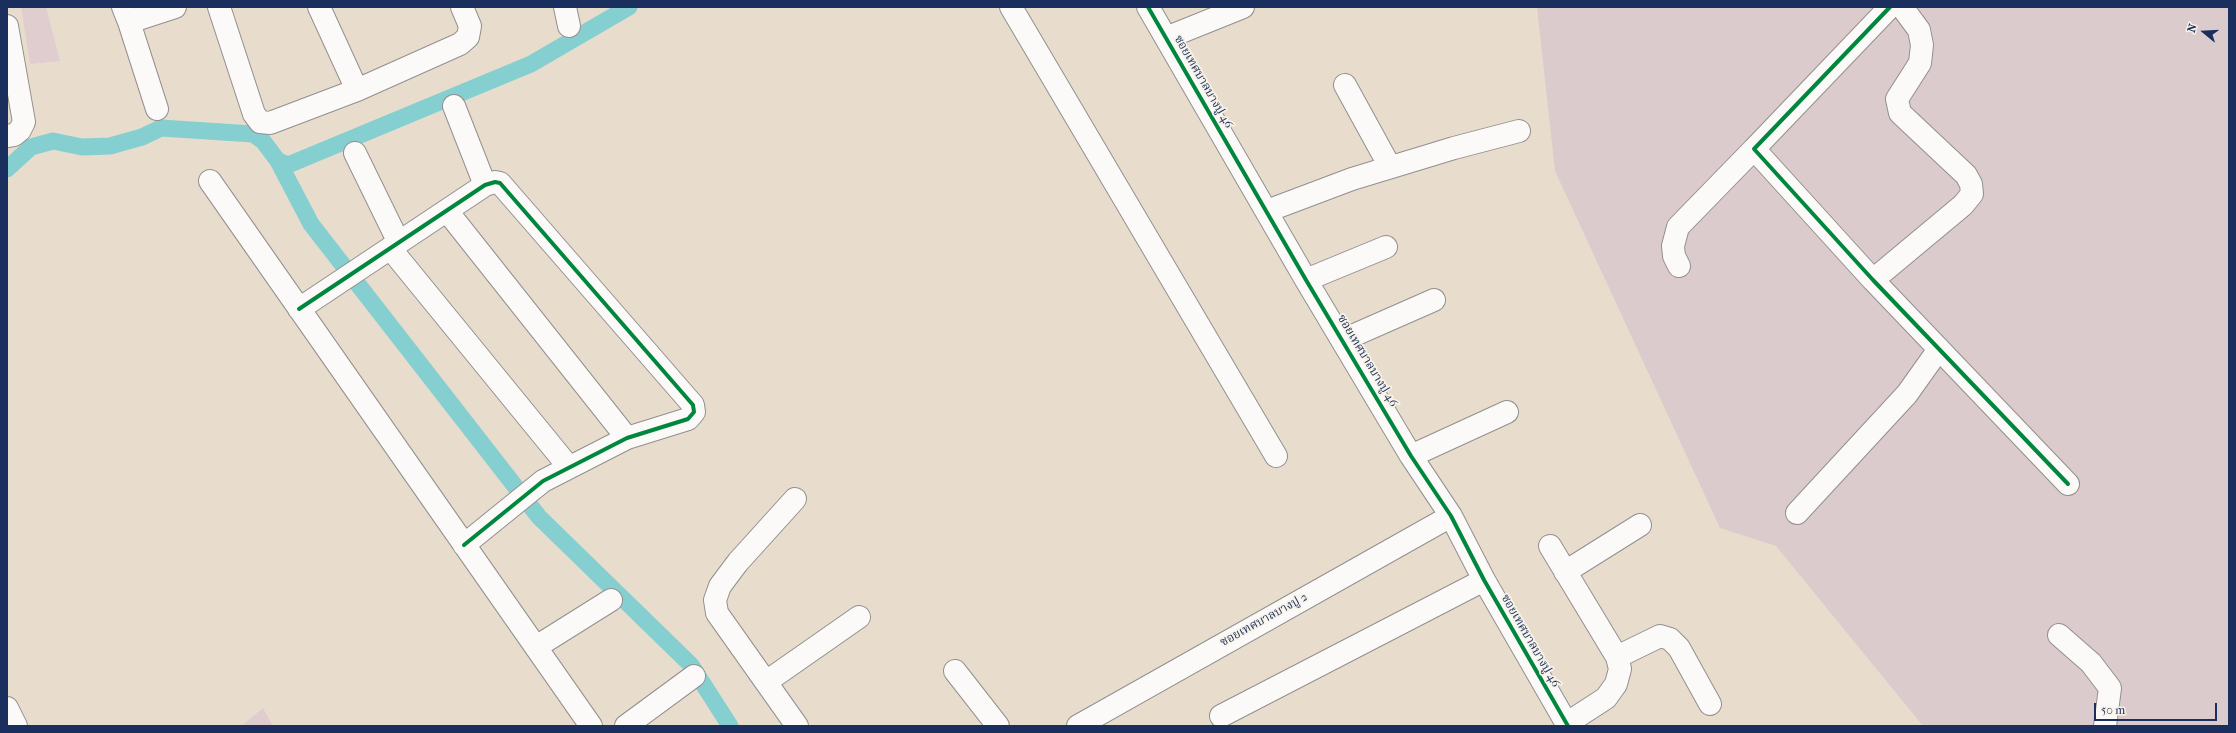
<!DOCTYPE html>
<meta charset="utf-8">
<style>
body{margin:0}
#map{position:relative;width:2236px;height:733px;overflow:hidden;background:#e8ddcd;font-family:"IM FELL French Canon",serif}
canvas{display:block}
.frame{position:absolute;inset:0;border:8px solid #1b2f5e;pointer-events:none}
.north{position:absolute;left:2184px;top:12px;width:40px;height:40px;-webkit-text-stroke:3px #f7f3e8;paint-order:stroke;rotate:288deg;font-size:11px;font-weight:700;line-height:16px;text-align:center;color:#1b2f5e}
.north::after{content:'';display:block;margin:auto;width:14px;height:18px;background:#1b2f5e;clip-path:polygon(50% 0,100% 100%,50% 72%,0 100%)}
.scale{position:absolute;left:2094px;top:703px;width:123px;height:18px;box-sizing:border-box;border:2px solid #1b2f5e;border-top:0;padding-left:5px;font-size:12px;line-height:14px;white-space:nowrap;color:#1b2f5e;-webkit-text-stroke:3px #f7f3e8;paint-order:stroke}
</style>
<div id="map">
<canvas width="2236" height="733"></canvas>
<div class="frame"></div>
<div class="north">N</div>
<div class="scale">50 m</div>
</div>
<script>
const ctx = document.querySelector('canvas').getContext('2d');
ctx.lineJoin = 'round';
function fill(path, color) {
  ctx.fillStyle = color;
  ctx.fill(path, 'evenodd');
}
function shape(rows) {
  const path = new Path2D();
  for (const r of rows) {
    path.moveTo(r[0], r[1]);
    for (let i = 2; i < r.length; i += 2) path.lineTo(r[i], r[i + 1]);
  }
  return path;
}
function trace(path, color, width, dash) {
  ctx.strokeStyle = color;
  ctx.lineWidth = width;
  ctx.lineCap = dash ? 'butt' : 'round';
  ctx.setLineDash(dash || []);
  ctx.stroke(path);
}
function drawText(font, color, halo, rows, align = 'center') {
  ctx.font = font + ' "IM FELL French Canon","Noto Serif Thai",serif';
  ctx.lineWidth = 3.5;
  ctx.setLineDash([]);
  ctx.textBaseline = 'middle';
  ctx.strokeStyle = halo;
  ctx.fillStyle = color;
  for (const [text, x, y, turn = 0] of rows) {
    ctx.save();
    ctx.translate(x, y);
    ctx.rotate((+turn || 0) * Math.PI / 180);
    ctx.textAlign = isNaN(turn) ? turn : align;
    if (halo) ctx.strokeText(text, 0, 0);
    ctx.fillText(text, 0, 0);
    ctx.restore();
  }
}
const industrial = shape([
 [1537,7,2229,7,2229,726,1923,726,1776,546,1720,528,1555,171]
]);
const canal = shape([
 [278,161,311,224,539,517,691,665,730,726],
 [7,169,31,147,53,141,82,147,110,146,142,137,161,128,253,134,263,141,278,161,288,165,531,64,629,7]
]);
const building = shape([
 [21,7,46,7,60,61,30,64],
 [263,708,273,726,241,726]
]);
const minor = shape([
 [123,7,129,22,175,7],
 [219,7,254,114,260,122,270,123,357,90],
 [319,7,357,90,460,44,468,37,470,26,462,7],
 [565,7,569,26],
 [1011,7,1276,456],
 [1148,7,1306,280,1411,456,1451,516,1484,580,1568,726],
 [1890,7,1754,149,1873,280,2068,484],
 [129,22,157,109],
 [7,26,24,122,20,130,14,135,7,136],
 [1166,38,1243,7],
 [1345,85,1390,167],
 [454,106,485,185],
 [355,153,399,243],
 [210,181,591,726],
 [447,211,627,438],
 [1267,211,1352,179,1454,148,1519,131],
 [390,248,568,466],
 [1679,266,1674,256,1673,246,1678,227,1754,149],
 [1306,280,1386,247],
 [1873,280,1963,205,1972,194,1971,184,1966,175,1900,113,1897,99,1920,63,1922,45,1919,30,1902,7],
 [299,309,485,185,495,182,500,183,693,405,694,412,688,419,627,438,543,481,464,545],
 [1343,340,1434,300],
 [1411,456,1507,412],
 [795,499,738,562,720,586,715,600,717,613,797,726],
 [1797,513,1907,394,1939,349],
 [1550,546,1617,657,1620,669,1616,684,1606,698,1566,724],
 [1565,572,1640,525],
 [2059,635,2091,663,2110,688,2105,726],
 [536,647,611,600],
 [1617,657,1660,636,1670,639,1679,648,1710,704],
 [955,671,998,726],
 [766,682,859,617],
 [7,708,16,726],
 [1221,716,1484,580],
 [626,726,694,676],
 [1078,726,1451,516]
]);
const cycleway = shape([
 [1148,7,1306,280,1411,456,1451,516,1484,580,1568,726],
 [1890,7,1754,149,1873,280,2068,484],
 [299,309,485,185,495,182,500,183,693,405,694,412,688,419,627,438,543,481,464,545]
]);
const streetNames = [
 ["ซอยเทศบาลบางปู 46",1203,82,60],
 ["ซอยเทศบาลบางปู 46",1367,361,59],
 ["ซอยเทศบาลบางปู 2",1264,620,-29],
 ["ซอยเทศบาลบางปู 46",1530,641,60]
];
fill(industrial, '#dbcbcc');
trace(canal, '#86cfd1', 17);
fill(building, '#e0cdcf');
trace(minor, '#928f8f', 24);
trace(minor, '#fcfaf8', 22);
trace(cycleway, '#00873e', 4);
drawText('12px', '#1b2f5e', '#f7f3e8', streetNames);
</script>
